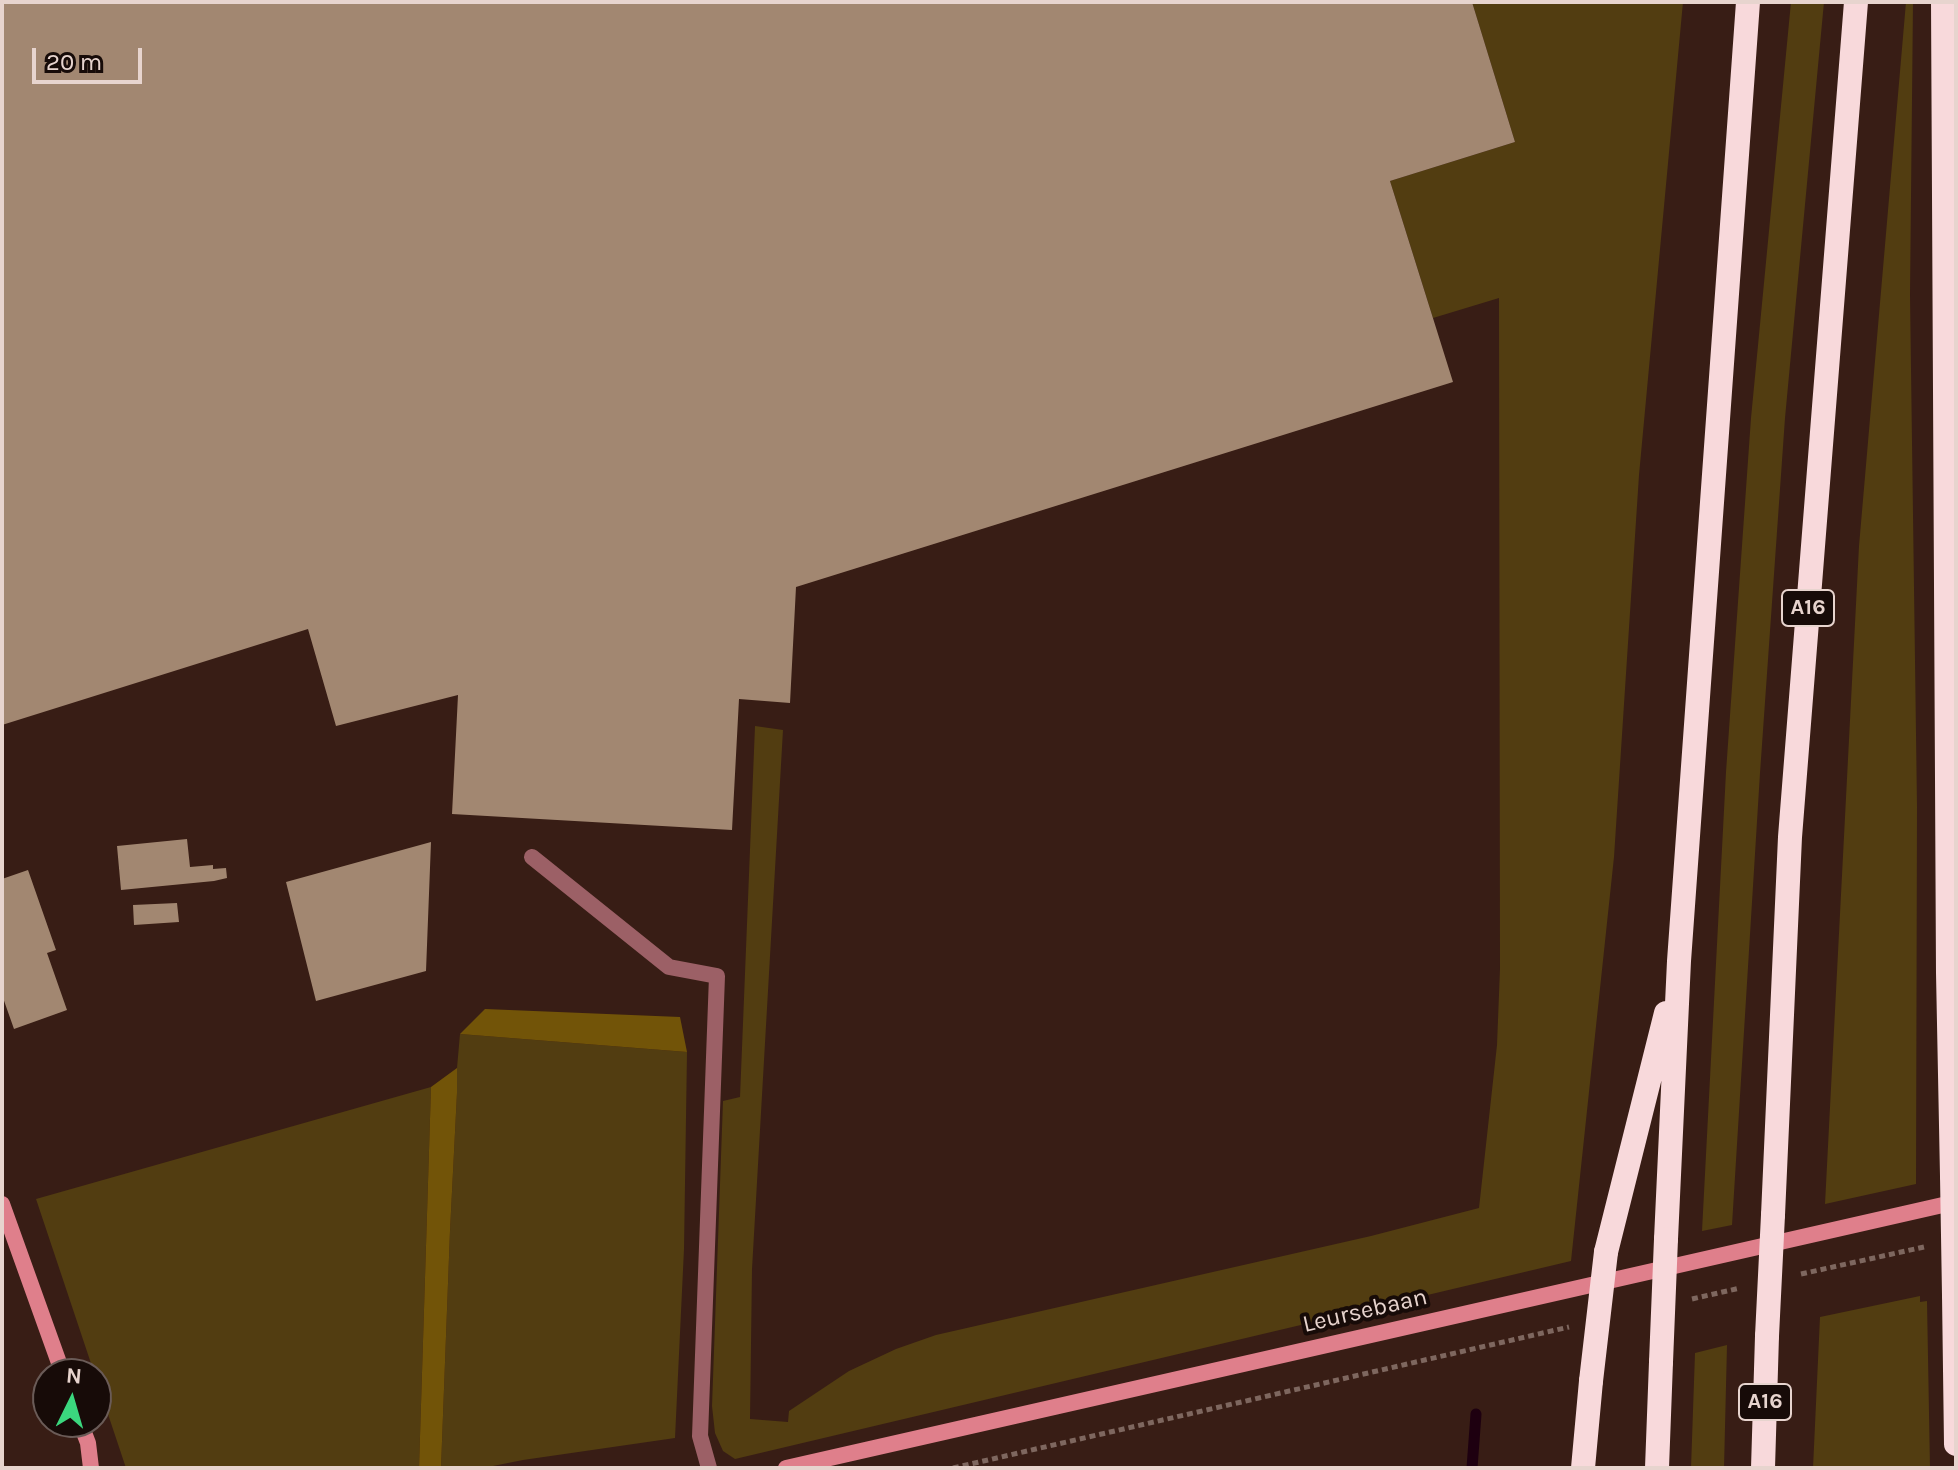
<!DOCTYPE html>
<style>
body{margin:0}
#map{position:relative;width:1958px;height:1470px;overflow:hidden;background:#381d15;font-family:Karla,sans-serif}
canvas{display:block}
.frame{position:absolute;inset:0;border:4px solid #e7d4ce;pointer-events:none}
.north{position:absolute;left:32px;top:1358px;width:80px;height:80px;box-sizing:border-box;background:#170b08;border:2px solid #6a5b57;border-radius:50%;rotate:5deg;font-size:22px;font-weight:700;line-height:32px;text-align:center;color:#e7d4ce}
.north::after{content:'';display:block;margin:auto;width:28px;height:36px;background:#3bd77e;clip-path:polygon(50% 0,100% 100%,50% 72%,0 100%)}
.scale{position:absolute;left:32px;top:48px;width:110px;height:36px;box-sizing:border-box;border:4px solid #e7d4ce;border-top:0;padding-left:10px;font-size:24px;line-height:28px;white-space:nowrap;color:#e7d4ce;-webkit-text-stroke:6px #170b08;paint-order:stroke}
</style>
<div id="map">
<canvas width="1958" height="1470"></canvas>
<div class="frame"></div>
<div class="north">N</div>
<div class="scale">20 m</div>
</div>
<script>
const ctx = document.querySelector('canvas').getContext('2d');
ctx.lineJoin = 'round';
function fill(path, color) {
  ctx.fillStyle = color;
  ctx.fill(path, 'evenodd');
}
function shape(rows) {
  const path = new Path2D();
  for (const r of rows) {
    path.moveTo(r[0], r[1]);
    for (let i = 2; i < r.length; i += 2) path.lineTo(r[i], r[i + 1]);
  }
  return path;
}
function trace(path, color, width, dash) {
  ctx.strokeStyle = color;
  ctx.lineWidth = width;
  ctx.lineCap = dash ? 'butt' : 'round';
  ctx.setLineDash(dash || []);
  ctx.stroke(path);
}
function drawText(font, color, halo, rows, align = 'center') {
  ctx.font = font + ' Karla,sans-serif';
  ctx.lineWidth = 8;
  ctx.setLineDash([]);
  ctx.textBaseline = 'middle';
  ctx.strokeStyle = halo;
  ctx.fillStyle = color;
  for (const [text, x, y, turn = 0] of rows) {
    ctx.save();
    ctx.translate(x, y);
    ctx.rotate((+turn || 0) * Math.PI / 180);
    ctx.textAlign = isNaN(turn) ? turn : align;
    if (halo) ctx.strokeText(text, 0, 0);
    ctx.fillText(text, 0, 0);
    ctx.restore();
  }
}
const green = shape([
 [1472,2,1683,2,1639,475,1614,857,1571,1261,735,1459,723,1451,715,1433,712,1406,723,1101,740,1097,755,726,783,730,752,1269,750,1419,788,1422,789,1411,849,1371,896,1349,936,1335,1371,1236,1479,1208,1497,1045,1500,969,1499,298,1433,318,1390,181,1515,142],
 [1791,2,1824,2,1785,418,1760,773,1732,1225,1702,1231,1726,772,1751,418],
 [1906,2,1913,2,1910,295,1917,807,1916,1184,1825,1204,1859,546],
 [460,1034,687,1052,684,1249,675,1438,523,1460,483,1468,441,1468,450,1231,457,1093,457,1068],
 [431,1087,419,1468,126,1468,36,1199],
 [1920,1296,1920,1302,1927,1301,1930,1468,1813,1468,1820,1317],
 [1727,1345,1724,1468,1691,1468,1695,1353]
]);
const forest = shape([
 [485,1009,680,1017,687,1052,460,1034],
 [457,1068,457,1093,450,1231,441,1468,419,1468,431,1087]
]);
const stream = shape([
 [1472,1468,1476,1414]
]);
const building = shape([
 [2,2,1472,2,1515,142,1390,181,1453,382,796,587,790,703,739,699,732,830,452,814,458,695,336,726,308,629,2,725],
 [187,839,190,867,213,865,213,869,226,868,227,878,214,881,121,890,117,846],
 [431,842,426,971,316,1001,286,882],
 [28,870,56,950,47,953,67,1010,14,1029,2,995,2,879],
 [177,903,179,922,134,925,133,905]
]);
const path = shape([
 [1801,1274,1924,1247],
 [1692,1299,1740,1288],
 [953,1468,1569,1327]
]);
const lane = shape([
 [532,857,669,967,717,976,700,1436,709,1468]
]);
const secondary = shape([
 [2,1204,63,1374],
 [80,1422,88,1443,91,1468],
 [786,1468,1956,1202]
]);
const highway = shape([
 [1943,2,1948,973,1952,1176],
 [1773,1215,1790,837,1856,2],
 [1666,1239,1679,961,1748,2],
 [1606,1252,1666,1013],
 [1954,1295,1956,1444],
 [1583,1468,1591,1381],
 [1657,1468,1661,1362],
 [1763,1468,1767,1336]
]);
const highwayBridge = shape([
 [1952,1176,1954,1295],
 [1767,1336,1773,1215],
 [1661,1362,1666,1239],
 [1591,1381,1606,1252]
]);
const shields = [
 [1808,608,52],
 [1765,1402,52]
];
const shieldNames = [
 ["A16",1808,608],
 ["A16",1765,1402]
];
const streetNames = [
 ["Leursebaan",1365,1311,-13]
];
fill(green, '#523d11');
fill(forest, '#725408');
trace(stream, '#1e0010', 11);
fill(building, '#a28771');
trace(path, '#7e675f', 5, [6, 4]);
trace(lane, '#9c6066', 16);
trace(secondary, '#df7f8b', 16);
trace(highway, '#f8d9db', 24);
trace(highwayBridge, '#f8d9db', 24);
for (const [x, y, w] of shields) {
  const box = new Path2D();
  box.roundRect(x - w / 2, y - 18, w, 36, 6);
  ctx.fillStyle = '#170b08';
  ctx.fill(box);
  trace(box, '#e7d4ce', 2);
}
drawText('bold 22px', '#e7d4ce', null, shieldNames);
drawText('24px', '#e7d4ce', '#170b08', streetNames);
</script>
